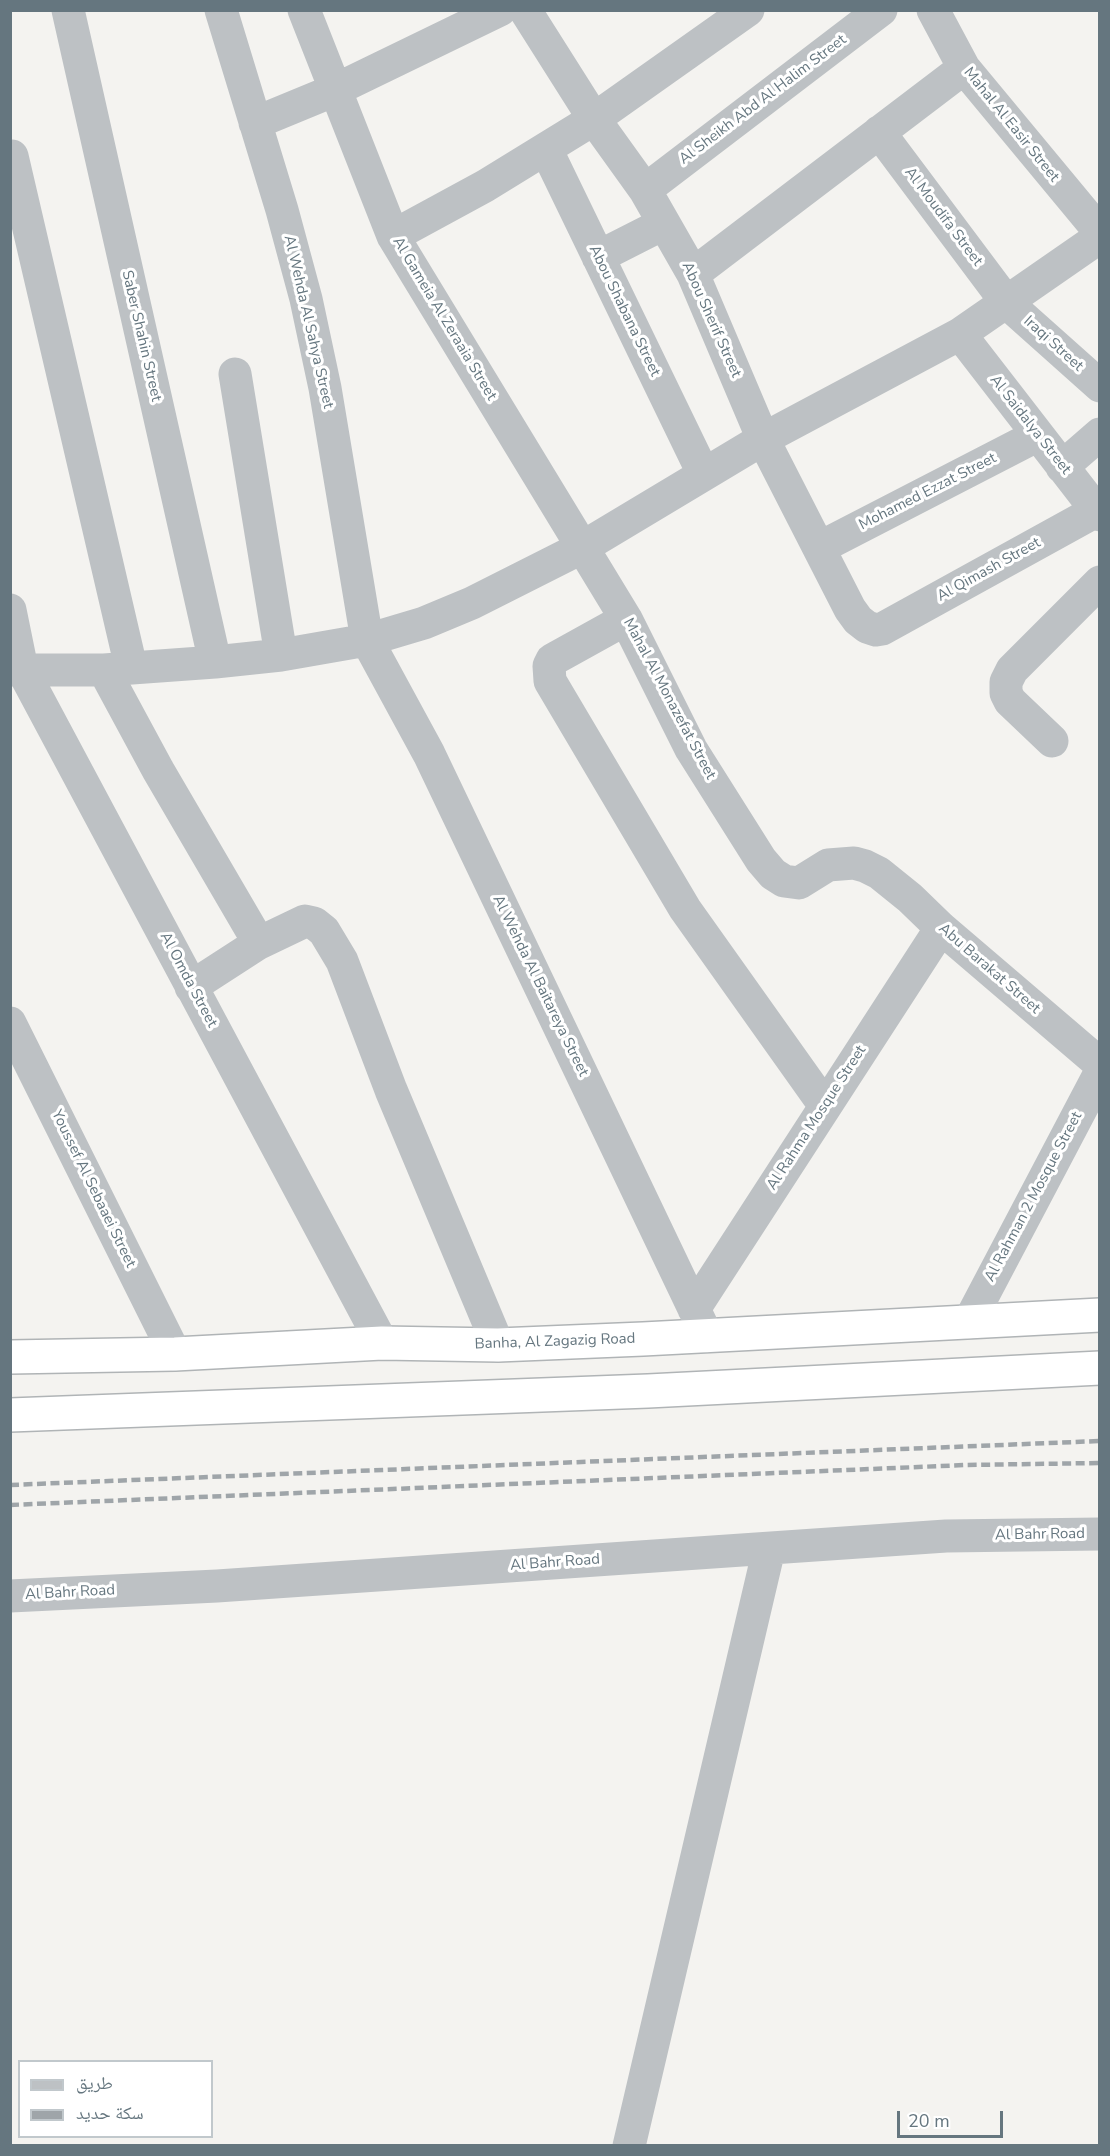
<!DOCTYPE html>
<meta charset="utf-8">
<style>
body{margin:0}
#map{position:relative;width:1110px;height:2156px;overflow:hidden;background:#f4f3f0;font-family:"Nunito Sans","Noto Naskh Arabic",sans-serif}
canvas{display:block}
.frame{position:absolute;inset:0;border:12px solid #65767f;pointer-events:none}
.legend{position:absolute;left:18px;top:2060px;width:195px;height:78px;box-sizing:border-box;background:#fff;border:2px solid #c1c8cc;margin:0;padding:8px 10px;list-style:none;font-size:18px;color:#65767f}
.legend li{display:flex;align-items:center;gap:12px;height:30px}
.legend b{width:30px;border:2px solid #c1c8cc}
.scale{position:absolute;left:897px;top:2111px;width:106px;height:27px;box-sizing:border-box;border:3px solid #65767f;border-top:0;padding-left:8px;font-size:18px;line-height:21px;white-space:nowrap;color:#65767f;-webkit-text-stroke:4px #fff;paint-order:stroke}
</style>
<div id="map">
<canvas width="1110" height="2156"></canvas>
<div class="frame"></div>
<ul class="legend">
<li><b style="height:8px;background:#bdc1c4"></b>طريق</li>
<li><b style="height:8px;background:#9fa5a9"></b>سكة حديد</li>
</ul>
<div class="scale">20 m</div>
</div>
<script>
const ctx = document.querySelector('canvas').getContext('2d');
ctx.lineJoin = 'round';
function shape(rows) {
  const path = new Path2D();
  for (const r of rows) {
    path.moveTo(r[0], r[1]);
    for (let i = 2; i < r.length; i += 2) path.lineTo(r[i], r[i + 1]);
  }
  return path;
}
function trace(path, color, width, dash) {
  ctx.strokeStyle = color;
  ctx.lineWidth = width;
  ctx.lineCap = dash ? 'butt' : 'round';
  ctx.setLineDash(dash || []);
  ctx.stroke(path);
}
function drawText(font, color, halo, rows, align = 'center') {
  ctx.font = font + ' "Nunito Sans",sans-serif';
  ctx.lineWidth = 6;
  ctx.setLineDash([]);
  ctx.textBaseline = 'middle';
  ctx.strokeStyle = halo;
  ctx.fillStyle = color;
  for (const [text, x, y, turn = 0] of rows) {
    ctx.save();
    ctx.translate(x, y);
    ctx.rotate((+turn || 0) * Math.PI / 180);
    ctx.textAlign = isNaN(turn) ? turn : align;
    if (halo) ctx.strokeText(text, 0, 0);
    ctx.fillText(text, 0, 0);
    ctx.restore();
  }
}
const minor = shape([
 [68,10,215,662],
 [221,10,282,210,306,299,325,388,367,640,429,754,707,1336],
 [304,10,393,236,626,619,691,749,761,860,773,874,784,881,799,883,828,865,854,863,865,866,879,873,910,898,941,928,1100,1064],
 [525,10,594,119,645,190,693,274,763,439,850,609,858,620,867,627,876,630,882,629,1096,511],
 [933,10,964,68,1100,232],
 [255,123,335,90,500,10],
 [879,132,1007,303,1100,386],
 [546,149,703,473],
 [12,156,131,667],
 [645,190,881,10],
 [393,236,485,186,594,119,748,10],
 [598,257,663,224],
 [693,274,964,68],
 [960,334,1100,515],
 [235,374,281,655],
 [1062,467,1100,434],
 [819,548,1038,435],
 [10,610,22,669,382,1343],
 [626,619,552,660,549,666,550,681,685,909,825,1106],
 [10,670,104,670,215,662,281,655,367,640,424,623,472,603,583,547,763,439,960,334,1100,237],
 [104,670,158,770,259,943],
 [1052,741,1010,701,1006,693,1006,682,1012,670,1100,582],
 [191,987,259,943,305,921,314,923,324,931,342,961,391,1090,498,1345],
 [10,1023,175,1354],
 [694,1309,941,928],
 [969,1322,1100,1073],
 [10,1596,217,1586,946,1536,1100,1534],
 [629,2146,769,1549]
]);
const highway = shape([
 [10,1357,175,1354,382,1343,498,1345,643,1339,1100,1315],
 [10,1415,648,1391,1100,1368]
]);
const rail = shape([
 [10,1485,1100,1441],
 [10,1505,966,1465,1100,1463]
]);
const streetNames = [
 ["Al Sheikh Abd Al Halim Street",763,100,-37],
 ["Mahal Al Easir Street",1011,125,51],
 ["Al Moudifa Street",943,217,53],
 ["Abou Shabana Street",624,311,64],
 ["Al Gameia Al Zeraaia Street",444,319,59],
 ["Abou Sherif Street",711,320,66],
 ["Al Wehda Al Sahya Street",308,322,77],
 ["Saber Shahin Street",141,336,77],
 ["Iraqi Street",1053,344,42],
 ["Al Saidalya Street",1030,425,52],
 ["Mohamed Ezzat Street",928,492,-27],
 ["Al Qimash Street",989,570,-29],
 ["Mahal Al Monazefat Street",669,699,62],
 ["Abu Barakat Street",989,969,41],
 ["Al Omda Street",188,980,62],
 ["Al Wehda Al Baitareya Street",540,986,64],
 ["Al Rahma Mosque Street",817,1118,-57],
 ["Youssef Al Sebaaei Street",93,1189,64],
 ["Al Rahman 2 Mosque Street",1034,1197,-62],
 ["Banha, Al Zagazig Road",555,1342,-2],
 ["Al Bahr Road",1040,1535,-1],
 ["Al Bahr Road",555,1563,-4],
 ["Al Bahr Road",70,1593,-3]
];
trace(highway, '#b0b4b6', 36);
trace(minor, '#bdc1c4', 33);
trace(highway, '#fff', 33);
trace(rail, '#9fa5a9', 4.5, [9, 4.5]);
drawText('15px', '#65767f', '#fff', streetNames);
</script>
